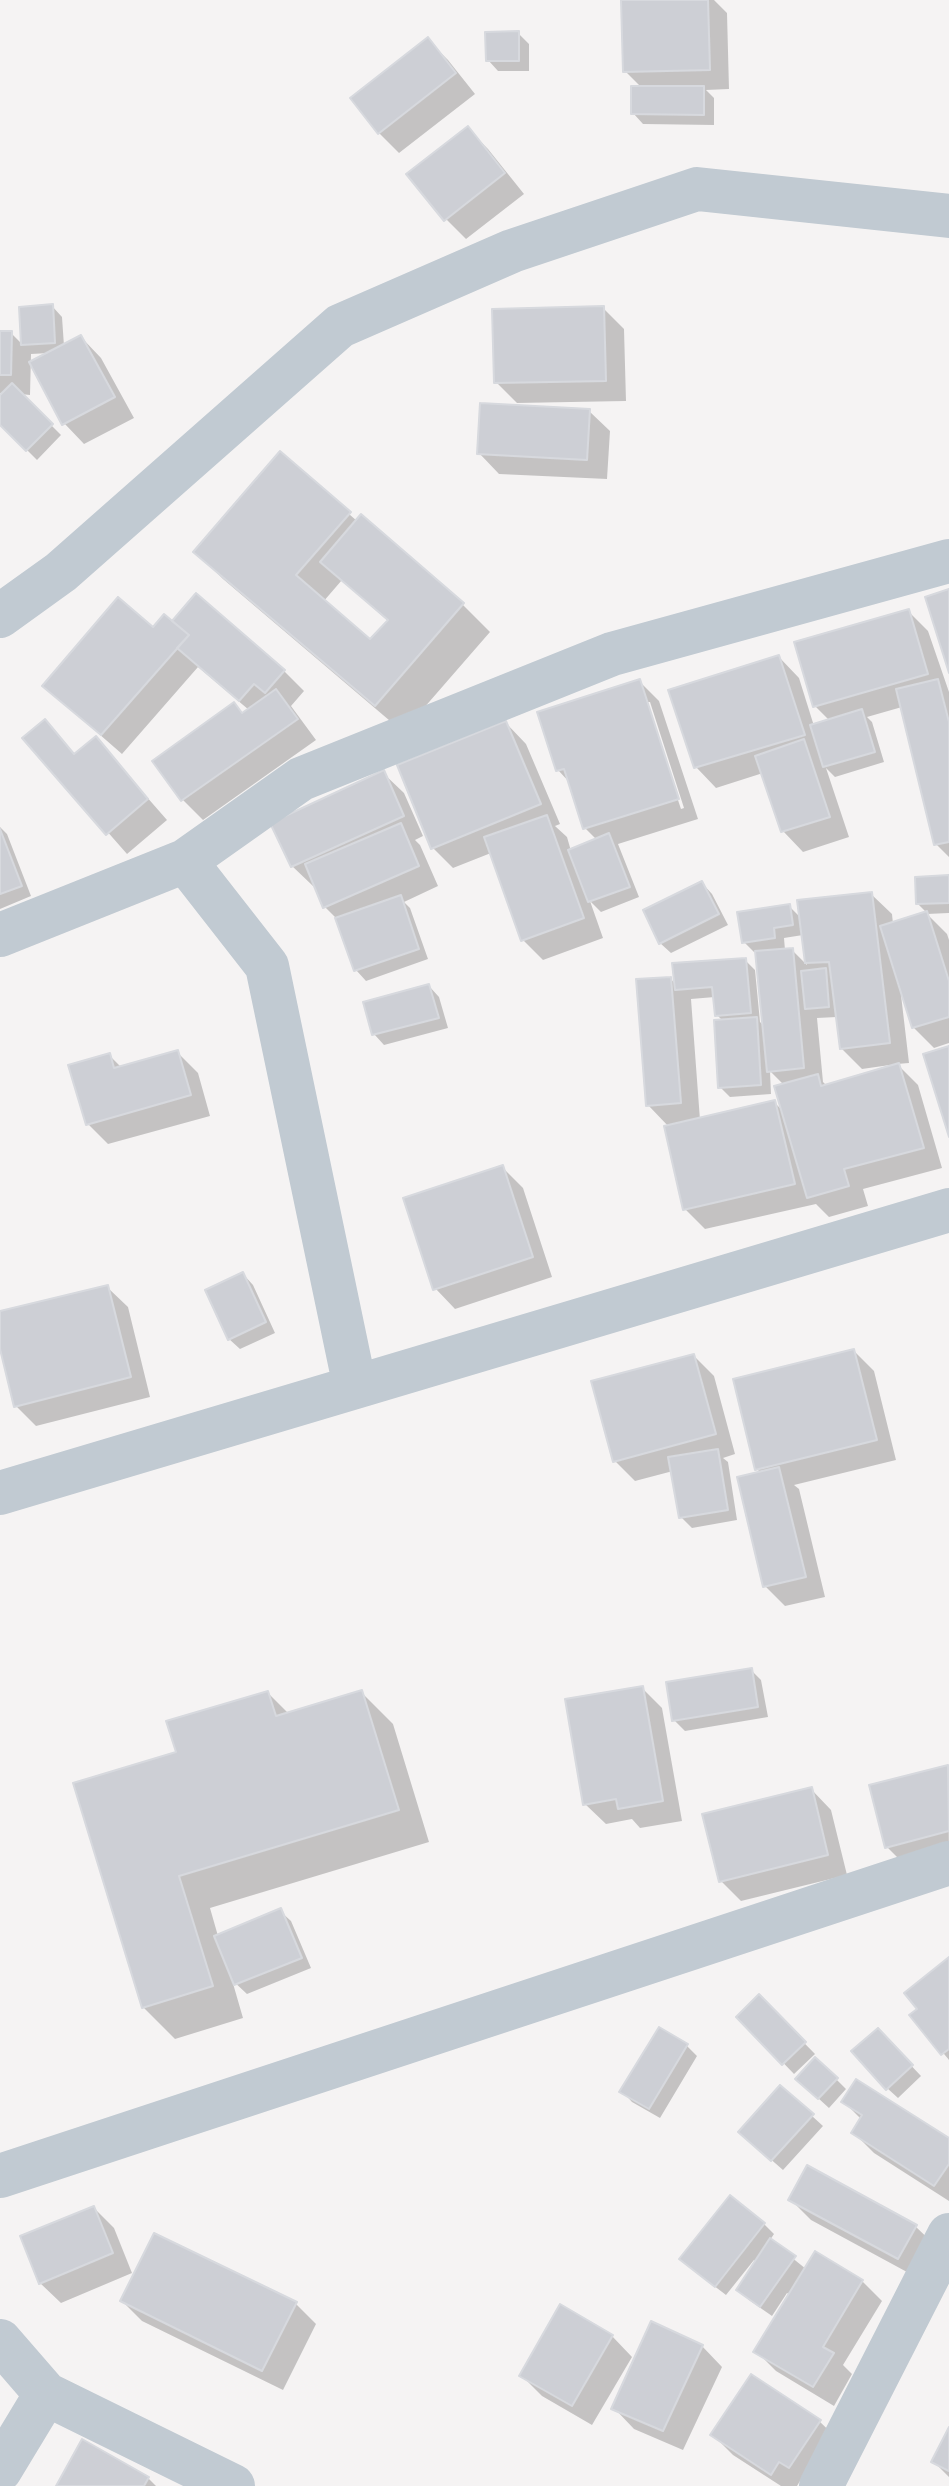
<!DOCTYPE html>
<style>
body{margin:0}
canvas{display:block;background:#f5f3f3}
</style>
<canvas width="949" height="2486"></canvas>
<script>
const ctx = document.querySelector('canvas').getContext('2d');
ctx.lineJoin = 'round';
function fill(path, color) {
  ctx.fillStyle = color;
  ctx.fill(path, 'evenodd');
}
function shape(rows) {
  const path = new Path2D();
  for (const r of rows) {
    path.moveTo(r[0], r[1]);
    for (let i = 2; i < r.length; i += 2) path.lineTo(r[i], r[i + 1]);
  }
  return path;
}
function trace(path, color, width, dash) {
  ctx.strokeStyle = color;
  ctx.lineWidth = width;
  ctx.lineCap = dash ? 'butt' : 'round';
  ctx.setLineDash(dash || []);
  ctx.stroke(path);
}
const shadow = shape([
 [623,0,714,0,727,13,729,89,706,90,714,98,714,125,643,124,633,113,642,88,625,71],
 [518,33,529,44,529,71,498,71,488,60],
 [428,40,448,60,475,94,399,153,379,133],
 [468,129,488,149,524,194,466,239,446,219],
 [52,306,62,317,64,346,81,337,101,358,134,418,84,444,64,423,50,353,31,354,30,395,20,394,61,435,37,460,0,423,0,398,4,394,0,393,0,333,11,333,23,345],
 [603,308,624,329,626,401,517,403,496,382],
 [589,411,610,431,607,479,499,474,479,453],
 [280,454,357,521,462,604,490,632,403,732,223,579,196,552],
 [342,580,389,622,370,642,323,602],
 [908,611,928,631,949,692,949,857,936,844,902,707,867,717,872,722,884,762,835,777,826,768,849,837,803,852,783,831,763,773,716,788,696,767,779,657,799,678,814,726,830,721,815,706],
 [172,623,284,671,304,691,291,706,316,740,203,820,183,800,234,705,244,715,249,710,198,667,122,754,44,686,154,629],
 [639,681,659,701,698,819,618,844,639,897,601,912,590,901,603,938,543,960,523,940,491,853,453,868,433,848,506,723,526,744,560,824,555,826,567,837,571,851,597,840,585,828,570,783,558,770],
 [645,702,650,702,684,808,681,809],
 [44,722,76,755,96,739,167,820,127,854,25,738],
 [383,773,404,793,423,836,415,840,420,845,438,886,404,902,410,908,428,959,366,981,356,970,338,920,325,907,316,885,313,886,292,866],
 [0,827,7,834,31,896,0,909],
 [949,877,949,913,927,914,947,934,949,940,949,1043,934,1048,913,1027,903,995,901,995,909,1063,897,1064,918,1085,942,1168,863,1189,868,1206,829,1217,816,1204,705,1229,685,1209,669,1127,648,1105,671,979,677,986,745,960,755,970,760,1022,765,1027,758,952,754,952,744,942,789,906,801,918,871,894,892,914,893,924,927,913,918,904],
 [803,935,807,965,792,950,785,950,784,938],
 [715,997,717,1015,723,1021,720,1087,730,1097,771,1094,770,1071,784,1085,784,1112,775,1103,700,1120,691,999],
 [837,1017,841,1048,862,1069,890,1065,890,1068,827,1086,823,1082,817,1018],
 [702,883,712,894,728,925,671,953,660,943],
 [429,986,439,997,448,1028,384,1045,374,1034],
 [177,1052,198,1073,210,1116,108,1144,88,1124,109,1055,122,1068],
 [503,1168,523,1188,552,1277,455,1309,435,1288],
 [243,1274,253,1285,275,1333,240,1349,229,1339],
 [107,1287,128,1307,150,1397,36,1426,16,1406,0,1341,0,1313],
 [854,1351,874,1371,896,1460,794,1485,799,1489,825,1597,785,1606,765,1586,761,1473,757,1469],
 [694,1356,714,1376,735,1454,723,1458,728,1462,737,1520,692,1528,681,1517,673,1471,635,1481,615,1461],
 [751,1670,761,1680,768,1717,685,1731,674,1720],
 [642,1688,662,1708,682,1821,640,1828,632,1819,606,1824,585,1804],
 [361,1692,393,1724,429,1842,210,1908,218,1936,280,1911,291,1921,311,1968,247,1994,232,1980,243,2018,175,2039,143,2007,179,1753,268,1693,289,1714],
 [948,1768,949,1856,907,1867,887,1847],
 [811,1789,831,1810,847,1875,741,1901,721,1881],
 [949,1960,949,2060,912,2015,919,2009],
 [759,1997,815,2054,794,2074,739,2017],
 [659,2029,687,2046,697,2056,660,2118,632,2102,622,2091],
 [888,2041,921,2076,898,2098,887,2088],
 [836,2079,846,2089,829,2108,808,2089],
 [844,2102,949,2140,949,2201,874,2153,854,2133,862,2120],
 [812,2116,823,2126,783,2170,751,2142],
 [791,2200,915,2226,936,2246,918,2278,811,2220],
 [94,2208,114,2228,132,2273,61,2303,40,2283],
 [764,2224,774,2234,770,2240,806,2269,862,2281,882,2301,843,2365,852,2374,834,2406,776,2371,756,2351,790,2295,787,2293,772,2316,749,2300,738,2289,757,2262,754,2260,726,2295,692,2269],
 [122,2301,296,2304,316,2324,283,2390,142,2321],
 [612,2336,632,2357,592,2425,542,2396,522,2376],
 [702,2346,722,2367,683,2450,634,2429,614,2408],
 [819,2421,840,2441,809,2486,800,2481,797,2486,781,2486,733,2455,713,2435],
 [949,2431,949,2477,934,2462],
 [148,2478,156,2486,58,2486]
]);
const building = shape([
 [621,0,708,0,710,70,623,72,621,0],
 [519,31,519,61,486,61,485,32,519,31],
 [428,37,456,73,378,134,350,98,428,37],
 [631,86,704,86,704,115,631,114,631,86],
 [468,126,505,173,444,221,406,174,468,126],
 [53,304,55,343,21,345,19,307,53,304],
 [604,306,606,381,494,383,492,309,604,306],
 [0,331,12,331,11,375,0,375,0,331],
 [81,335,115,397,62,425,29,362,81,335],
 [12,383,53,424,26,451,0,425,0,395,12,383],
 [480,403,590,409,587,460,477,454,480,403],
 [280,451,351,512,296,575,370,639,388,620,320,562,361,514,464,603,375,706,193,552,280,451],
 [949,589,949,673,925,597,949,589],
 [196,593,285,670,265,693,254,684,239,701,177,648,189,635,172,621,196,593],
 [118,597,153,627,164,614,189,635,101,735,42,686,118,597],
 [909,609,928,674,813,707,794,642,909,609],
 [779,655,805,735,694,768,668,690,779,655],
 [640,679,679,799,583,829,564,769,556,771,537,712,640,679],
 [938,679,949,722,949,842,934,845,896,689,938,679],
 [276,689,298,719,181,801,152,761,234,702,242,713,276,689],
 [862,709,875,752,823,767,810,725,862,709],
 [45,719,74,754,96,736,148,799,106,835,22,738,45,719],
 [506,721,541,804,431,849,397,765,506,721],
 [804,739,830,817,781,832,755,756,804,739],
 [384,770,404,816,291,867,270,823,384,770],
 [547,815,584,918,521,941,484,837,547,815],
 [401,823,419,866,323,908,305,864,401,823],
 [0,829,22,886,0,894,0,829],
 [609,833,630,887,588,902,568,850,609,833],
 [949,875,949,903,916,904,915,877,949,875],
 [702,881,719,914,659,944,643,910,702,881],
 [872,892,890,1043,840,1049,829,962,805,963,797,900,872,892],
 [401,895,419,949,354,971,335,918,401,895],
 [790,904,793,925,774,928,775,938,742,943,737,912,790,904],
 [927,911,949,981,949,1017,912,1028,880,926,927,911],
 [793,948,804,1068,767,1072,755,951,793,948],
 [746,958,751,1013,715,1016,712,987,675,990,672,963,746,958],
 [826,968,829,1007,805,1009,801,971,826,968],
 [671,977,681,1103,646,1106,636,979,671,977],
 [429,984,439,1018,372,1035,363,1002,429,984],
 [757,1017,761,1085,718,1088,714,1020,757,1017],
 [949,1046,949,1137,923,1054,949,1046],
 [178,1050,191,1095,86,1125,68,1065,110,1053,114,1068,178,1050],
 [899,1063,924,1148,844,1169,849,1186,807,1198,774,1086,818,1074,821,1086,899,1063],
 [775,1100,795,1184,683,1210,664,1126,775,1100],
 [503,1165,533,1257,433,1290,403,1198,503,1165],
 [243,1272,266,1322,228,1340,205,1290,243,1272],
 [108,1285,131,1377,14,1407,0,1349,0,1311,108,1285],
 [854,1349,877,1440,755,1470,733,1379,854,1349],
 [694,1354,716,1434,613,1462,591,1381,694,1354],
 [718,1449,728,1510,679,1518,668,1457,718,1449],
 [779,1467,806,1577,763,1587,737,1477,779,1467],
 [752,1668,758,1707,672,1721,666,1682,752,1668],
 [643,1686,663,1801,618,1809,616,1799,583,1805,565,1699,643,1686],
 [362,1690,399,1810,179,1876,213,1986,142,2008,73,1783,176,1752,166,1721,268,1691,276,1716,362,1690],
 [948,1765,949,1831,885,1848,869,1785,948,1765],
 [812,1787,828,1855,719,1882,702,1814,812,1787],
 [281,1908,302,1958,234,1985,214,1936,281,1908],
 [949,1957,949,2049,941,2055,909,2015,917,2009,904,1993,949,1957],
 [759,1994,806,2042,782,2065,736,2017,759,1994],
 [659,2027,688,2044,649,2109,619,2092,659,2027],
 [878,2028,913,2065,886,2090,851,2051,878,2028],
 [815,2057,838,2078,818,2099,795,2079,815,2057],
 [856,2079,949,2138,949,2164,934,2186,851,2133,862,2115,841,2102,856,2079],
 [780,2085,814,2114,771,2161,738,2132,780,2085],
 [807,2165,917,2225,898,2259,788,2200,807,2165],
 [730,2195,765,2223,715,2287,679,2259,730,2195],
 [94,2206,113,2253,39,2284,20,2236,94,2206],
 [154,2233,297,2302,262,2371,120,2301,154,2233],
 [770,2238,796,2256,760,2307,736,2290,770,2238],
 [815,2251,863,2280,823,2347,834,2353,813,2387,753,2352,815,2251],
 [560,2304,613,2335,572,2406,519,2376,560,2304],
 [651,2321,703,2345,663,2431,611,2409,651,2321],
 [751,2374,821,2420,789,2468,779,2462,771,2475,710,2435,751,2374],
 [949,2427,949,2471,931,2462,949,2427],
 [82,2439,149,2477,144,2486,56,2486,82,2439]
]);
const street = shape([
 [0,616,61,572,340,326,512,251,697,189,949,216],
 [185,861,267,966,355,1387],
 [0,935,185,861,301,779,612,654,949,561],
 [0,1493,949,1210],
 [0,2176,949,1863],
 [0,2341,46,2394,233,2486],
 [0,2470,46,2394],
 [821,2486,949,2235]
]);
fill(shadow, '#0003');
fill(building, '#cdcfd5');
trace(building, '#d7d9de', 2);
trace(street, '#c1cad2', 44);
</script>
